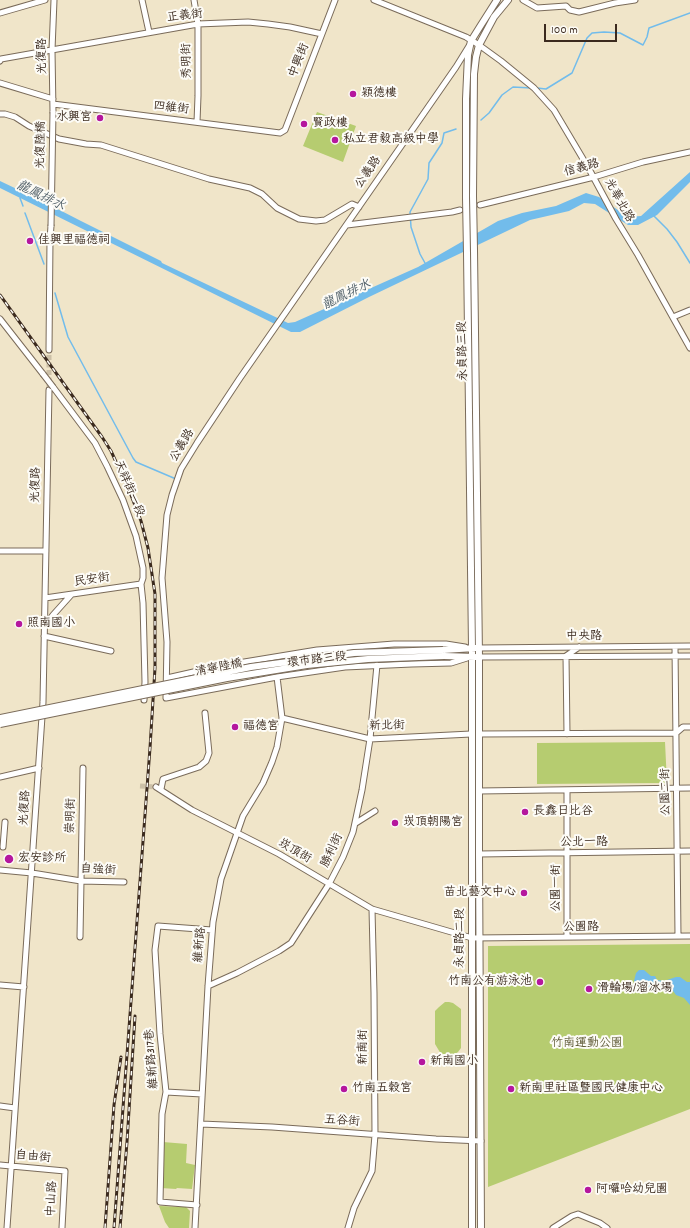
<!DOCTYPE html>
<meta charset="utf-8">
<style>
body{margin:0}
#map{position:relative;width:690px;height:1228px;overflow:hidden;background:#f0e5c9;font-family:Dekko,sans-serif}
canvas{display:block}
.scale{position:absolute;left:544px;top:24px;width:73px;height:18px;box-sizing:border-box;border:2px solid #3b2a1e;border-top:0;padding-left:5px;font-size:12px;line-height:14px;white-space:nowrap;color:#3b2a1e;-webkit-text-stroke:3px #fdfcf7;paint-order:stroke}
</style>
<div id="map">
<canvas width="690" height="1228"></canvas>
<div class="scale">100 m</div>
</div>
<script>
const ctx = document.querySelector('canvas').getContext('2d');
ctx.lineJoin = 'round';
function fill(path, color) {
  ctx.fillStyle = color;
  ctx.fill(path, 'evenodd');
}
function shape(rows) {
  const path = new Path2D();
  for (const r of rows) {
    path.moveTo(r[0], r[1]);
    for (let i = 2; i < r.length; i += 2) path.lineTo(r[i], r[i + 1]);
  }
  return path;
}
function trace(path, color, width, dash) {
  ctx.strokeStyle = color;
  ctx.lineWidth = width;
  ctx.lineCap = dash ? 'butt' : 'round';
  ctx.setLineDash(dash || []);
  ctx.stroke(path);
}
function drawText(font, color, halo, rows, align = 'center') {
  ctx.font = font + ' Dekko,"LXGW WenKai TC",sans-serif';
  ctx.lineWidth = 4;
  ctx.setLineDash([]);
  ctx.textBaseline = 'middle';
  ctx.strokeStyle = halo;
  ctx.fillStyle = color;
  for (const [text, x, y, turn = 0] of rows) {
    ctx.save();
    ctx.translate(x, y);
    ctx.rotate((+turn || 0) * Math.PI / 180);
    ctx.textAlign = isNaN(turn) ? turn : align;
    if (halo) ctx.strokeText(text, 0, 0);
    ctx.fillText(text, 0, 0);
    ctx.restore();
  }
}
const green = shape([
 [317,112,356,126,343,162,303,146],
 [665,742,667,783,537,784,537,743],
 [690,944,690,1109,488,1187,488,946],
 [445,1002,449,1002,453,1003,461,1009,461,1048,458,1052,452,1056,445,1056,441,1054,435,1044,435,1011,439,1007],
 [163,1142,187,1144,186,1163,195,1165,192,1189,177,1188,176,1189,161,1188],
 [159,1206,186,1207,190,1211,189,1228,169,1228,165,1222]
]);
const water = shape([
 [690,172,690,182,657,215,638,225,628,225,595,204,584,203,569,211,530,220,369,297,300,332,291,332,0,188,0,181,42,201,81,221,161,261,162,263,288,323,295,322,418,267,498,221,522,213,556,206,586,193,599,197,628,217,641,216],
 [639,970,644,970,651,976,655,976,657,980,664,981,676,977,680,977,687,982,690,982,690,1005,684,998,676,995,668,984,656,982,653,983,653,988,650,989,644,990,639,988,634,981,636,973]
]);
const stream = shape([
 [537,88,546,89,572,73,587,38,592,33,604,32,620,33,643,45,647,37,649,28,690,13],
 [481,120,489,113,502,95,513,87,531,88],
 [20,198,23,206],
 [25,213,44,264],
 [654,216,667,229,677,242,690,263],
 [425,263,420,254,411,227,410,212,428,179,429,163,442,143,444,133,456,129],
 [55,293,68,337,133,458,136,462,176,479]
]);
const minorTunnel = shape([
 [49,390,49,350],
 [140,786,156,787]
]);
const minor = shape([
 [142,0,149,32],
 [194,0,198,24,198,96,197,122],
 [374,0,466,37,479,45,501,61,534,88,554,110,589,169,616,219,638,255,690,348],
 [523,0,537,8,566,6,570,10,579,12,615,3,635,0],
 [0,13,45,0],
 [0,61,1,59,198,24,248,22,268,24,290,27,322,34],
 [0,83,53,99],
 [53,104,280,133,285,130,335,0],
 [53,112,52,50,54,0],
 [0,114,5,114,15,117,29,126,59,139,86,144,101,145,209,179,250,188,262,194,277,208,299,219,316,221,325,220,352,204,359,207],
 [480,205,594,177,643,162,690,152],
 [347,225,452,212,460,210],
 [673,317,690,310],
 [0,319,43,374],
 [49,350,50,239,51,226],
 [53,387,95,443,107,466,123,500,136,536,143,568,143,578,141,584,143,603,145,682,144,700],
 [0,551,46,551],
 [45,598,141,584],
 [45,627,53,615,71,595],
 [44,636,111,651],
 [675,647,678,936],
 [479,648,690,646],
 [479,657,690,656],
 [467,658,451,663,412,664,345,667,277,677,166,698,167,642,162,578,167,515,172,495,181,469,197,443,240,378,456,67,469,46],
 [167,678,220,666,317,650,394,644,446,644,465,647],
 [282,718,370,739,471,734],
 [479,734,676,733,683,727,690,727],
 [567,734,566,656,579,647],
 [0,777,39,768],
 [156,787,192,810,279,854,372,909,472,938,690,936],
 [161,789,163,779,199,767,206,761,209,753,205,713],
 [567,790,567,937],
 [479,791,690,788],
 [356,823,375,811],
 [3,847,5,822],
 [479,854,690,851],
 [0,870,32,873,81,881,124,882],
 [80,937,83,768],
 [0,985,24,987],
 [208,986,237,973,279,951,291,943,329,884,343,857,353,832,362,790,370,739,377,665],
 [166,1092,202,1094],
 [0,1106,15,1108],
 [201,1124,272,1127,436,1139,481,1141],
 [0,1165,65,1171,62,1228],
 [197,1205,160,1202,162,1114,166,1092,160,1034,155,950,158,926,212,930],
 [7,1228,43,702,49,390],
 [195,1228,208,986,213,922,221,879,227,862,243,816,263,783,272,762,277,747,282,718,277,677],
 [348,1228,354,1208,372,1171,375,1135,374,993,372,909],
 [553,1228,572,1216,578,1214,600,1223,607,1228]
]);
const major = shape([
 [473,196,474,74,476,57,479,45,494,17,508,0],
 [466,198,466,99,468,55,471,41,481,25,497,0],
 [474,250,479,657,479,854,481,1228],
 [467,253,472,648,472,1228],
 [443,650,475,648],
 [444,656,475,657]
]);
const rail = shape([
 [0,295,102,437,111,451,129,490,141,521,148,548,155,594,155,668,150,748,114,1228],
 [105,1228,114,1105,121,1057],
 [120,1228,127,1142,135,1016]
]);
const minorBridge = shape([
 [51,226,53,112],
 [43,374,53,387]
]);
const majorBridge = shape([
 [473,196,474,250],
 [466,198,467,253],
 [0,718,251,667,354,653,443,650],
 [0,724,227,678,307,665,368,659,444,656]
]);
const markers = [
 [353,94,4,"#b5179e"],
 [100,118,4,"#b5179e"],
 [304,124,4,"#b5179e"],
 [335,140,4,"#b5179e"],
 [30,241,4,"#b5179e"],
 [19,624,4,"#b5179e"],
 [235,727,4,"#b5179e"],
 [525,812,4,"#b5179e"],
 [395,823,4,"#b5179e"],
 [9,859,5,"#b5179e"],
 [524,893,4,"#b5179e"],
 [540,982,4,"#b5179e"],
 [589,989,4,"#b5179e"],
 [422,1062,4,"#b5179e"],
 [344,1089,4,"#b5179e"],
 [511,1089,4,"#b5179e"],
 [588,1190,4,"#b5179e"]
];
const streetNames = [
 ["正義街",185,17,-7],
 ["光復路",43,56,-90],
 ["秀明街",188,61,-91],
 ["中興街",300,61,-68],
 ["四維街",171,109,7],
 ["光復陸橋",42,145,-89],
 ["信義路",582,169,-15],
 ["公義路",369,173,-55],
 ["光華北路",618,201,61],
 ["永貞路三段",464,351,-91],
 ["公義路",183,446,-59],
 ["光復路",37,485,-89],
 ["天祥街一段",128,489,67],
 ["民安街",92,581,-8],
 ["中央路",584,637],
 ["環市路三段",317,661,-7],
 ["清寧陸橋",219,669,-11],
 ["新北街",387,727,-1],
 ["公園二街",667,792,-91],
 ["光復路",26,808,-86],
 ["崇明街",72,816,-89],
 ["公北一路",584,843],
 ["勝利街",333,851,-65],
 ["崁頂街",294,852,30],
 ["自強街",98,871,3],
 ["公園一街",557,888,-90],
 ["公園路",581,928],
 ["永貞路二段",461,938,-90],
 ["維新路",201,945,-85],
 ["新南街",364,1047,-90],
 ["維新路317巷",153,1059,-94],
 ["五谷街",342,1122,4],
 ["自由街",33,1158,5],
 ["中山路",53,1199,-87]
];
const poiNames = [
 ["穎德樓",361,94],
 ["水興宮",92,118,"right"],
 ["賢政樓",312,124],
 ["私立君毅高級中學",343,140],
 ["佳興里福德祠",38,241],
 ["照南國小",27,624],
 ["福德宮",243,727],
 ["長鑫日比谷",533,812],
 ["崁頂朝陽宮",403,823],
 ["宏安診所",18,859],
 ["苗北藝文中心",516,893,"right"],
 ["竹南公有游泳池",532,982,"right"],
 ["滑輪場/溜冰場",597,989],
 ["新南國小",430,1062],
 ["竹南五穀宮",352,1089],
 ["新南里社區暨國民健康中心",519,1089],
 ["阿囉哈幼兒園",596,1190]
];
const parkNames = [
 ["竹南運動公園",587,1044]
];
const waterNames = [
 ["龍鳳排水",40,197,26],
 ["龍鳳排水",347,296,-26]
];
fill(green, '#b6cc70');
fill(water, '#72bceb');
trace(stream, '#72bceb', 1.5);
trace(minorTunnel, '#ccc0a7', 5, [5, 2.5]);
trace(minor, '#7a6b5a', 7);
trace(major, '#7a6b5a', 8);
trace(minor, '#fff', 5);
trace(major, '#fff', 6);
trace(rail, '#3b2a1e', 3);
trace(rail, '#fdfcf7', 1.5, [4.5]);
trace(minorBridge, '#7a6b5a', 7, []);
trace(majorBridge, '#7a6b5a', 8, []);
trace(minorBridge, '#fff', 5);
trace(majorBridge, '#fff', 6);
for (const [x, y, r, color] of markers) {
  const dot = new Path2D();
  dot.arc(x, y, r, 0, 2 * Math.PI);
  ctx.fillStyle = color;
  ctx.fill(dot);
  trace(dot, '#fdfcf7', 1.5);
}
drawText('12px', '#3b2a1e', '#fdfcf7', streetNames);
drawText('12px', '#3b2a1e', '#fdfcf7', poiNames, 'left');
drawText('12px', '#605b37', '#fdfcf7', parkNames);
drawText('italic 13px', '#4e5d66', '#fdfcf7', waterNames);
</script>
